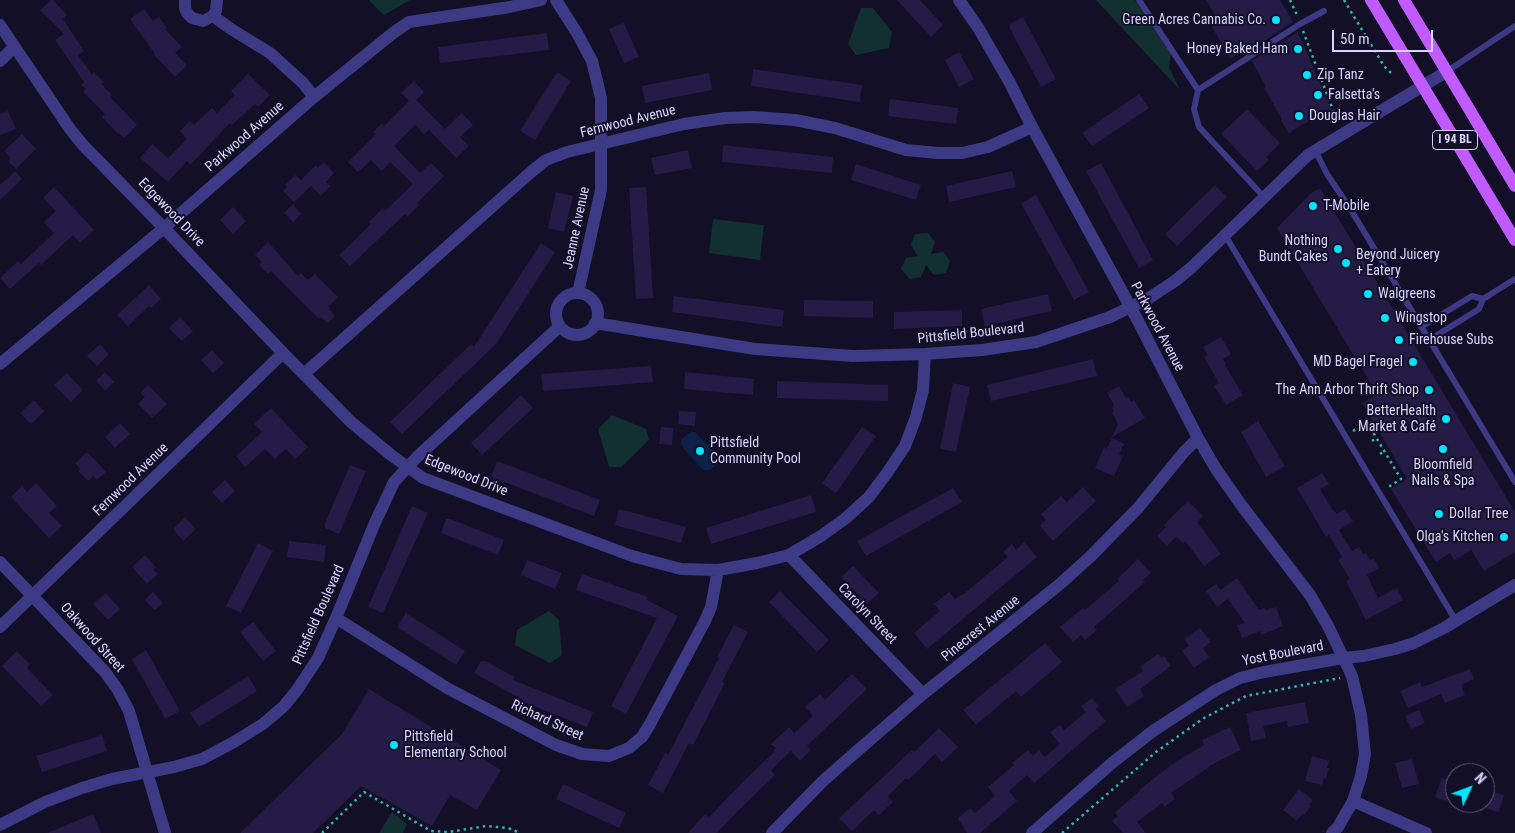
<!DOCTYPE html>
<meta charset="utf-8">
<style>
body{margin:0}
#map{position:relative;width:1515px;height:833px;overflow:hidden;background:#130f26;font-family:"Roboto Condensed",sans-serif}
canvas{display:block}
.north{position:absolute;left:1445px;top:763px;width:50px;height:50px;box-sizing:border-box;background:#130f26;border:1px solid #625e7d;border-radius:50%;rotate:47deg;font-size:14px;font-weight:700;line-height:20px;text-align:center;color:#d9d4ff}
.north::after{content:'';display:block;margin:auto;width:18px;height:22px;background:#00e5ff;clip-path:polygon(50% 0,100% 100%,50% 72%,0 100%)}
.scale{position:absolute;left:1332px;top:30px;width:101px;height:22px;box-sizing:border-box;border:2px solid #d9d4ff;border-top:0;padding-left:6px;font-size:15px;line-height:18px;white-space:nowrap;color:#d9d4ff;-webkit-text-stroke:4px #130f26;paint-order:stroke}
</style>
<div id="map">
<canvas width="1515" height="833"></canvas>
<div class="north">N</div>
<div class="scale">50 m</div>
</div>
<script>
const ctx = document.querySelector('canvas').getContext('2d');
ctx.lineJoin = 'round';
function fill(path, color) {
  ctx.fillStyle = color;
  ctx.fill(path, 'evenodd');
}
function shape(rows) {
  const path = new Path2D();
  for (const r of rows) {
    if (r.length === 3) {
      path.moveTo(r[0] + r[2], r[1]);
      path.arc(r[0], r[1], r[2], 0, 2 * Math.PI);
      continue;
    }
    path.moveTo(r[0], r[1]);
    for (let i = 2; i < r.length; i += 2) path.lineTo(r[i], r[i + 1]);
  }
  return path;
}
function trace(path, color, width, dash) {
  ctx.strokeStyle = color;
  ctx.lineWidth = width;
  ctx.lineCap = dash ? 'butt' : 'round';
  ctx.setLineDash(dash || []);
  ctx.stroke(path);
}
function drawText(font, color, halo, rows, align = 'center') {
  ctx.font = font + ' "Roboto Condensed",sans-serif';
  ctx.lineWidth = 4;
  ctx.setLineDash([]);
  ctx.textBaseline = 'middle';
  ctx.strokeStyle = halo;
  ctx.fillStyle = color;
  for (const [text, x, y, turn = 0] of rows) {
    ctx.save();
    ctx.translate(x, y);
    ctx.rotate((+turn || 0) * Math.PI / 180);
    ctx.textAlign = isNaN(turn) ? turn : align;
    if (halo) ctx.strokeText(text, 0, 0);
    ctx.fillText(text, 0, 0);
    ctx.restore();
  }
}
const green = shape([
 [369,0,410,0,384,15],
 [1096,0,1135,0,1171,54,1169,67,1180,90],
 [861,8,873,8,892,32,889,48,856,55,848,44],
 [713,219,764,225,760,260,709,253],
 [928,233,935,242,931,254,943,252,950,261,946,273,934,275,926,265,921,277,910,279,901,269,906,258,918,256,911,245,915,234],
 [612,415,646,429,649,440,621,467,609,467,598,429],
 [549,611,559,620,562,655,550,663,515,645,517,630],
 [392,812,407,824,403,833,379,833]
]);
const water = shape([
 [691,432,695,432,698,435,717,455,717,463,710,470,705,470,701,468,683,448,681,442,683,438]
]);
const building = shape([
 [51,0,53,0,67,15,63,19,84,51,78,55,92,75,94,72,104,82,101,84,112,95,110,97,137,125,124,138,118,132,117,133,102,117,105,114,83,92,86,89,81,85,84,82,55,40,64,34,40,10],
 [897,0,920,0,943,25,931,37],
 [1206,0,1280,0,1293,22,1246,53,1245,50,1230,58,1212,27,1220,23],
 [144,9,153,21,159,17,167,28,165,29,182,47,175,53,187,65,175,77,154,55,155,54,130,19],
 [1023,17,1056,79,1041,87,1010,29,1010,24],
 [624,23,639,57,624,63,609,29],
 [1298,32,1331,110,1293,130,1289,134,1281,120,1282,119,1264,88,1266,87,1252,61],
 [547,33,549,50,440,63,438,47],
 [959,52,974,79,959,87,945,60],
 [753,69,862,85,860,102,751,86],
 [557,72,571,81,535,140,520,131],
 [709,73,712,90,645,103,642,86],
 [248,74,270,95,258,107,255,104,232,125,230,123,190,165,187,161,168,182,140,158,152,144,168,158,187,139,180,131,190,121,194,125,212,108,217,113,235,95,231,91],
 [414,81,424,92,416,100,445,129,462,113,473,125,460,137,469,146,456,158,429,130,424,134,415,125,394,146,420,173,431,163,444,176,417,203,419,205,407,217,405,214,350,266,339,255,371,224,369,222,382,209,385,211,413,184,390,162,382,171,371,160,358,172,348,162,376,134,373,132,382,123,384,126,409,101,401,93],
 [1139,94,1149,108,1092,146,1082,133],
 [890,99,958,108,956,124,888,116],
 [1247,109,1280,143,1266,157,1269,160,1257,171,1221,134],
 [8,111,16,129,0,135,0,114],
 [22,134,36,149,16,169,8,161,11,158,4,151],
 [723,145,833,157,832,173,722,162],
 [688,150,692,168,655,175,651,158],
 [324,162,334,173,326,182,330,186,321,196,311,186,294,202,283,191,287,187,285,185,295,175,301,180,316,165,318,168],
 [1101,163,1153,260,1139,268,1086,171],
 [856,164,921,185,916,200,851,180],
 [15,171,22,179,0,200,0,185],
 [1012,171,1016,187,949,202,946,186],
 [1215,185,1227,197,1177,246,1165,234],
 [54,187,94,230,80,243,73,235,41,265,39,263,10,289,0,278,18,261,21,264,54,233,44,222,56,211,43,198],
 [646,187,653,298,636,299,629,188],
 [1320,188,1515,512,1515,552,1484,571,1471,550,1454,560,1450,553,1436,562,1391,489,1407,479,1362,403,1377,394,1277,228,1311,193],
 [556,192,573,196,564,232,548,228],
 [1036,195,1089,292,1074,300,1021,203],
 [293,204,301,214,293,222,284,213],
 [233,207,246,221,233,234,220,220],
 [268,242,298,276,301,273,308,280,315,274,338,297,329,306,330,308,329,309,335,316,328,323,321,317,319,319,271,271,268,274,259,265,262,262,255,255],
 [541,243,555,252,496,344,402,434,390,422,471,344,474,347],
 [149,285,161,299,151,308,149,306,128,326,117,315],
 [1048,294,1052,311,985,326,981,309],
 [674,296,784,310,782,327,672,312],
 [804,300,873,301,873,318,804,316],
 [962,310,962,326,894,329,894,312],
 [180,317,193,331,182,341,169,328],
 [1221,337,1231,354,1223,359,1226,364,1225,365,1243,395,1226,405,1214,386,1219,383,1204,357,1208,355,1203,347],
 [100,344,109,354,97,366,87,356],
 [212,350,224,363,213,373,201,360],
 [1093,359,1097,376,991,401,987,385],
 [651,366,653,382,543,391,541,374],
 [105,372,114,382,105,391,96,381],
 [685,372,754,379,753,395,684,389],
 [67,373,83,390,71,402,54,385],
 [777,381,888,385,888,401,777,398],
 [953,383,970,387,956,452,940,449],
 [148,385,167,404,152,418,138,404,145,397,140,393],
 [1119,386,1126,398,1128,397,1131,402,1134,400,1145,418,1112,437,1118,424,1112,413,1114,412,1112,406,1114,405,1107,393],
 [521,395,533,408,482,455,471,443],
 [34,400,44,411,31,424,20,413],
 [271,408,308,447,295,459,286,449,275,459,265,449,245,467,236,456,262,432,254,424],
 [679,411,696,412,695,426,678,424],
 [1258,421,1285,466,1266,477,1241,432],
 [120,423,130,434,115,448,105,437],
 [661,427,673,428,672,445,659,444],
 [862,427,876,436,836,493,822,483],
 [1112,438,1124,444,1119,454,1123,456,1114,476,1095,468,1104,447,1107,449],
 [87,452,106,472,97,480,93,476,88,481,78,471,80,469,75,463],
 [497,461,600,500,594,516,491,477],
 [350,465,366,471,339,534,325,528,325,523],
 [1322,473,1329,484,1320,489,1332,509,1337,514,1345,509,1353,521,1339,530,1352,551,1359,547,1363,554,1366,553,1370,560,1374,558,1379,568,1367,575,1378,598,1397,588,1403,600,1366,620,1346,581,1350,579,1338,560,1342,557,1329,535,1326,537,1297,488],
 [225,480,235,491,222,503,212,492],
 [36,483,57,506,49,513,62,526,49,538,11,497,22,486,27,492],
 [1083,487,1096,501,1053,541,1040,526,1046,520,1041,514,1061,496,1067,502],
 [953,488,962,502,866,556,857,541],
 [811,495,816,512,711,544,706,528],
 [1188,501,1203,516,1197,522,1221,554,1204,566,1185,541,1183,543,1176,537,1167,546,1157,536,1166,527,1164,525],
 [412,506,428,513,383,613,368,607],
 [619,509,686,527,681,543,615,525],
 [185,517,196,529,183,541,173,529],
 [446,519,450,519,504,540,498,555,441,533],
 [289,541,326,545,324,562,287,557],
 [1024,542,1037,557,927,649,914,633,940,611,934,604,949,592,955,599,965,593,1008,557,1003,552,1012,544,1016,550],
 [258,543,273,551,241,613,226,606],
 [145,555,156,567,153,570,158,574,147,584,132,567],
 [1138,559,1151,573,1143,580,1145,582,1094,627,1097,630,1085,640,1081,635,1073,642,1060,627,1083,608,1085,610,1119,581,1117,579],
 [527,560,562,573,555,589,521,575],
 [853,566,879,593,867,604,841,577],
 [582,574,648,597,647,600,678,616,626,714,611,706,657,618,576,590],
 [1237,578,1259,610,1264,608,1266,610,1276,607,1283,626,1261,635,1260,631,1242,638,1237,625,1245,623,1228,599,1217,607,1206,591,1216,584,1220,590],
 [780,591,829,640,817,652,769,602],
 [153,592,163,603,155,610,145,600],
 [106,593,120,609,108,620,93,604],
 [406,613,465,651,456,665,397,627],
 [253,622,276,651,263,661,240,632],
 [734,625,748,632,722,682,725,683,693,745,689,743,663,793,648,785,665,753,668,755,719,658,717,657],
 [1200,628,1211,642,1203,648,1209,657,1194,668,1182,651,1189,646,1184,639],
 [1045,643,1062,662,1021,697,1016,691,976,725,963,710],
 [146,650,180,711,165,719,132,659],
 [17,651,30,664,27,668,53,695,41,706,2,666],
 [1158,654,1161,657,1164,656,1171,666,1140,689,1144,696,1127,707,1115,689,1143,671,1140,667],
 [481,661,485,661,515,677,513,680,593,712,587,727,523,702,523,700,474,673],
 [1470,669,1474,679,1461,685,1465,695,1445,703,1441,694,1408,708,1400,691,1420,682,1422,687],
 [852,674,867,689,807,746,811,750,800,761,791,751,771,770,775,775,737,812,717,833,688,833,705,814,709,817,744,781,774,752,773,751,776,748,771,744,789,727,794,733,813,716,805,707,820,694,825,700],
 [248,676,257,691,199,727,190,713],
 [369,689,501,770,477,810,450,795,432,826,361,786,313,833,240,833,342,734],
 [1092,698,1099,706,1096,709,1106,721,1034,783,1027,775,1009,791,1017,801,980,833,967,833,958,818,970,808,975,813,995,796,988,787,1014,765,1012,763,1028,750,1033,756,1039,750,1044,757,1060,744,1050,732,1060,725,1064,730,1086,712,1081,706],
 [1305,702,1309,723,1288,727,1287,721,1263,726,1266,738,1251,741,1246,713],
 [1419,710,1425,723,1411,729,1405,716],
 [1230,727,1241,750,1209,766,1209,767,1171,793,1175,799,1165,807,1162,803,1137,822,1146,833,1123,833,1112,821,1118,816,1115,812,1140,791,1139,790,1175,762,1204,745,1202,740],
 [939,728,958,747,942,762,935,754,908,780,906,778,888,796,893,802,879,815,874,810,852,831,839,818,912,750,914,752],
 [102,735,107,751,42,772,36,756],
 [1312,756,1329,761,1327,768,1329,768,1326,779,1324,778,1322,785,1305,781],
 [1412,759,1419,784,1402,788,1395,763],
 [1442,778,1455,782,1455,801,1447,798,1446,801,1435,797],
 [563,784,626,813,619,828,556,799],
 [1299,789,1313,800,1309,805,1311,806,1304,815,1302,814,1297,821,1283,810],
 [1485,789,1504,795,1499,812,1485,808],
 [93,814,101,833,47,833]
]);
const path = shape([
 [1290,0,1297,15],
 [1344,0,1384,66,1392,74],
 [1303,31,1336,118],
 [1370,423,1368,424,1401,479,1387,488],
 [1353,431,1367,422,1368,424],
 [1372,441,1376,438],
 [1380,454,1384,451],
 [322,833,364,792,431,831,449,832,486,826,508,828,520,833],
 [1062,833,1156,752,1204,718,1246,696,1340,678]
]);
const service = shape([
 [1139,0,1198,90],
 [1446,72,1515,26],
 [1315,150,1327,174,1351,210,1515,482],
 [1264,197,1199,127,1194,109,1198,90,1300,24,1324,11],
 [1225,235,1456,621],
 [1421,327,1472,296,1483,299],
 [1429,340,1479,309,1483,299,1515,279]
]);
const minor = shape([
 [185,0,185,8,187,13,192,18,203,21,213,16,216,11,217,0],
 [556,0,577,33,592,61,601,98,601,190,578,293],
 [959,0,979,29,1010,83,1032,127,1137,319,1198,438,1216,469,1242,506,1310,595,1328,626,1352,676,1361,715,1365,754,1361,776,1353,801,1338,827,1332,833],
 [213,16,231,29,270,53,303,83,314,97],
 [0,25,70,129,83,145,164,228,283,353,351,422,391,455,423,478,632,556,681,569,718,570,757,563,789,555,821,536,846,518,869,497,887,473,905,446,916,417,923,390,925,354],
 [0,61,14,47],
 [577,314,21],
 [595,323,755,349,853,356,925,354,982,350,1036,342,1110,317,1149,298,1175,281,1192,267,1308,155,1446,72],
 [0,364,164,228,314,97,393,33,409,22,510,7,541,0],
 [304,374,531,172,546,160,567,152,684,124,725,118,754,117,795,120,835,128,906,150,938,153,962,153,988,147,1032,127],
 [789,555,923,694],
 [0,562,105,672,118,690,129,711,165,833],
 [336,618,447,688,556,745,582,754,609,756,629,748,642,737,650,724,705,621,711,607,718,570],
 [0,627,283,353],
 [1353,801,1426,833],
 [0,825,45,802,82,788,112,779,174,767,202,759,234,742,263,724,284,706,297,690,318,658,336,618,374,525,394,482,417,457,560,326],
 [772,833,823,781,856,752,923,694,1060,584,1091,556,1138,508,1184,452,1198,438],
 [1032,833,1112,763,1153,731,1216,690,1240,678,1264,672,1343,658,1364,656,1395,649,1414,643,1444,628,1515,585]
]);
const primary = shape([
 [1371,0,1515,240],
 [1404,0,1515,186]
]);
const markers = [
 [1276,20,5,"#00e5ff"],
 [1298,49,5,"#00e5ff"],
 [1307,75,5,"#00e5ff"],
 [1318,95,5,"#00e5ff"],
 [1299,116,5,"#00e5ff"],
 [1313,206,5,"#00e5ff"],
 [1338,249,5,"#00e5ff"],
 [1346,263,5,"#00e5ff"],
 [1368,294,5,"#00e5ff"],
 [1385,318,5,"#00e5ff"],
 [1399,340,5,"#00e5ff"],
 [1413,362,5,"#00e5ff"],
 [1429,390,5,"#00e5ff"],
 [1446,419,5,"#00e5ff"],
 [1443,449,5,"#00e5ff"],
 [700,451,5,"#00e5ff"],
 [1439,514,5,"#00e5ff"],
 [1504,537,5,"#00e5ff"],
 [394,745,5,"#00e5ff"]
];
const shields = [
 [1455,140,45]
];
const shieldNames = [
 ["I 94 BL",1455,140]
];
const poiNames = [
 ["Green Acres Cannabis Co.",1266,20,"right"],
 ["Honey Baked Ham",1288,49,"right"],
 ["Zip Tanz",1317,75],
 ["Falsetta's",1328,95],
 ["Douglas Hair",1309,116],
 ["T-Mobile",1323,206],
 ["Nothing",1328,241,"right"],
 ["Bundt Cakes",1328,257,"right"],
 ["Beyond Juicery",1356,255],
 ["+ Eatery",1356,271],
 ["Walgreens",1378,294],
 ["Wingstop",1395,318],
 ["Firehouse Subs",1409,340],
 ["MD Bagel Fragel",1403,362,"right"],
 ["The Ann Arbor Thrift Shop",1419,390,"right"],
 ["BetterHealth",1436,411,"right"],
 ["Market & Café",1436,427,"right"],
 ["Pittsfield",710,443],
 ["Community Pool",710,459],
 ["Bloomfield",1443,465,"center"],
 ["Nails & Spa",1443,481,"center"],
 ["Dollar Tree",1449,514],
 ["Olga's Kitchen",1494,537,"right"],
 ["Pittsfield",404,737],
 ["Elementary School",404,753]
];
const streetNames = [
 ["Fernwood Avenue",628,122,-14],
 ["Parkwood Avenue",245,137,-41],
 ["Edgewood Drive",171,213,46],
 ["Jeanne Avenue",577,228,-78],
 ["Parkwood Avenue",1157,327,62],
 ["Pittsfield Boulevard",971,334,-6],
 ["Edgewood Drive",466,476,22],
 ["Fernwood Avenue",131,480,-44],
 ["Carolyn Street",867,614,46],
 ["Pittsfield Boulevard",319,615,-66],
 ["Pinecrest Avenue",981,629,-39],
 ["Oakwood Street",92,638,48],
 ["Yost Boulevard",1283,654,-11],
 ["Richard Street",547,721,25]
];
fill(green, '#12302f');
fill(water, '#0c2248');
fill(building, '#241b47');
trace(path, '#2fb8b0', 2.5, [2.5, 4]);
trace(service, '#3d3a85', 6);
trace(minor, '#3d3a85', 12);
trace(primary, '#c25bff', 12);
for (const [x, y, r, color] of markers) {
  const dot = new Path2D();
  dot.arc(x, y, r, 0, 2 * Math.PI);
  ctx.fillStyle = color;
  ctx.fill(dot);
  trace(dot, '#130f26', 2);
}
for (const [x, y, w] of shields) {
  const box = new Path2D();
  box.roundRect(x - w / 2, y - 9.5, w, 19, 4);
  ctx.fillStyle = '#130f26';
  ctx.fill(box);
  trace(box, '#d9d4ff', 1);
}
drawText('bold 12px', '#d9d4ff', null, shieldNames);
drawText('14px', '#d9d4ff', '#130f26', poiNames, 'left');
drawText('14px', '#d9d4ff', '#130f26', streetNames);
</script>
